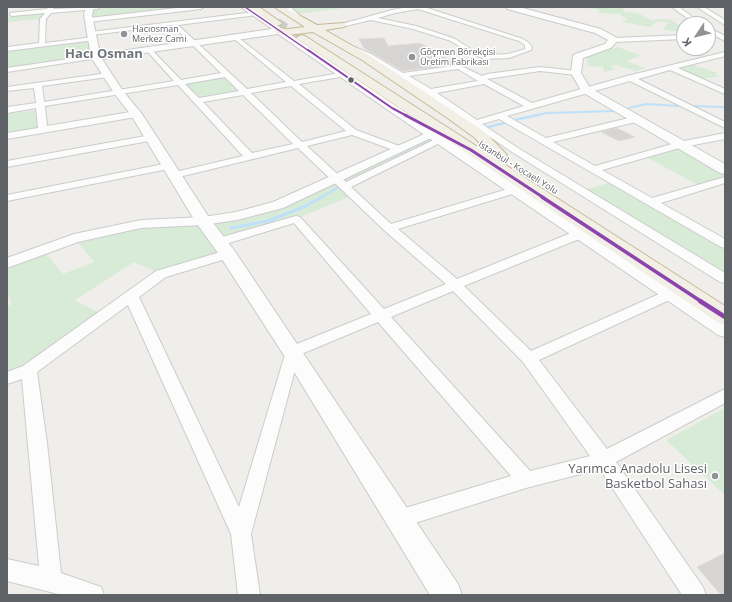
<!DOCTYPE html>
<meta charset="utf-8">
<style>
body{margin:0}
#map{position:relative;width:732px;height:602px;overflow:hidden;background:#efeeea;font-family:"Open Sans",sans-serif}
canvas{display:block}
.frame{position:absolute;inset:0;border:8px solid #5f6368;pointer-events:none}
.north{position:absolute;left:676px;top:16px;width:40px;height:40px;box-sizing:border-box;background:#fff;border:1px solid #bfc1c3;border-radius:50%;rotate:235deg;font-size:11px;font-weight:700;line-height:16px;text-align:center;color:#5f6368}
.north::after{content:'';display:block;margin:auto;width:14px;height:18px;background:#919496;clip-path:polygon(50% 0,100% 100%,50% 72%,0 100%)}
</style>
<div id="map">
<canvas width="732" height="602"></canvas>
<div class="frame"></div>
<div class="north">K</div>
</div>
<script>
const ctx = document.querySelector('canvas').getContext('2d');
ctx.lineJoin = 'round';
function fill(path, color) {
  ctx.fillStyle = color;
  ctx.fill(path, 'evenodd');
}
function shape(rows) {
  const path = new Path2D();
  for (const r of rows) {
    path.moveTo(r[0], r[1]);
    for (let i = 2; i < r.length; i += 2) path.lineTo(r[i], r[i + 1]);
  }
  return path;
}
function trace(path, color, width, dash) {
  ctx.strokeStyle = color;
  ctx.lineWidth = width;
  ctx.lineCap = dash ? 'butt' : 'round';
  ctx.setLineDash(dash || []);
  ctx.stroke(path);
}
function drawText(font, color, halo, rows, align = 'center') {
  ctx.font = font + ' "Open Sans",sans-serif';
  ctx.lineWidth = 3;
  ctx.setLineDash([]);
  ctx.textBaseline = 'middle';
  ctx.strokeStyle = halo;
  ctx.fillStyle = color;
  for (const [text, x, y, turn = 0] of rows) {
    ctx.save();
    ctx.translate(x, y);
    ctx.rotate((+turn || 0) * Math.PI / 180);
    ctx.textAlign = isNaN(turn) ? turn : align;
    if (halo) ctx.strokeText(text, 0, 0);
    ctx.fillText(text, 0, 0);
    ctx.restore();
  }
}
const green = shape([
 [200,7,89,20,90,8],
 [290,7,350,7,298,14,289,9],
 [570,7,622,7,625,12,637,13,654,21,656,20,654,19,689,20,671,20,684,28,684,30,673,31,662,29,669,23,658,21,649,27,624,22,621,20,627,21,625,17,621,16,620,14,599,13,598,9],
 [49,11,43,19,7,22,7,20,12,14],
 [93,39,96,57,7,70,7,49],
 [618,47,641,56,626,61,646,68,636,71,616,65,610,66,616,69,604,72,603,67,588,66,586,58,589,56],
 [693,65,718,73,715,74,720,76,702,79,676,69],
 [226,75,245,93,197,101,180,83],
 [37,110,40,129,7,134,7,114],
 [431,134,441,140,345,186,354,195,296,219,220,242,228,254,161,274,134,262,75,300,103,315,7,378,7,306,12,304,7,294,7,263,43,250,63,274,94,262,74,238,141,224,203,221,278,205],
 [682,144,725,170,725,180,702,187,642,155],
 [615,181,725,244,725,279,581,191],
 [725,408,725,495,666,440]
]);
const streamFar2 = shape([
 [693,106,725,107],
 [629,108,646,104,680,106],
 [534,116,546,113,615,111]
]);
const streamFar1 = shape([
 [514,120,538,115],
 [488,127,505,123],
 [421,146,429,142],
 [320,198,337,188]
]);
const stream = shape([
 [231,228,268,221,306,206,322,197]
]);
const building = shape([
 [384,38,388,46,420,43,457,64,403,71,364,48,359,39,384,38],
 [616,128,623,131,635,137,619,141,601,132,616,128],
 [725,553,725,595,721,595,697,567,725,553]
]);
const trunkTunnel = shape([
 [277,23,301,38]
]);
const minor = shape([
 [49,7,55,7,53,9,100,7,97,9,51,13,46,19,45,43,93,37,96,39,95,40,7,51,7,47,39,43,40,19,45,13,12,16,10,15,10,13,47,9,49,7],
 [186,7,204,7,201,9,89,22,86,20,89,18,186,7],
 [287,7,293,7,292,9,304,19,304,21,300,21,287,10,287,7],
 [408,7,424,7,523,39,529,43,532,47,531,50,509,58,485,59,470,53,451,41,413,29,371,20,341,27,338,25,392,10,408,7],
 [418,9,519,41,525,45,525,49,508,54,486,55,474,51,455,39,444,35,416,26,378,18,395,13,418,9],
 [672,7,679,7,702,24,695,24,672,7],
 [697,7,704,7,725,20,725,25,697,7],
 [255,12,257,13,257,15,178,25,247,89,286,82,233,38,232,37,235,35,294,81,346,72,346,76,299,84,356,130,402,147,404,149,402,151,396,151,352,135,307,146,346,182,438,138,444,138,446,140,351,187,391,224,511,188,519,188,520,190,519,192,398,229,457,279,576,231,584,231,586,234,584,237,464,286,531,351,666,291,671,290,676,291,678,294,676,297,539,360,607,449,725,389,725,403,616,462,703,587,706,595,682,595,600,469,526,488,399,528,392,526,389,519,392,512,511,476,378,322,299,355,251,534,260,595,238,595,231,534,128,305,37,372,47,443,61,573,101,587,104,595,62,595,7,581,7,559,39,566,22,379,7,384,7,372,23,366,156,271,224,251,232,251,234,254,232,257,166,277,139,297,239,507,287,348,371,314,294,223,219,246,215,245,213,242,215,239,296,216,300,217,384,309,446,284,385,231,298,148,175,178,171,177,170,175,171,173,243,156,178,85,45,106,47,126,136,111,140,114,136,117,7,139,7,133,38,128,36,108,7,113,7,107,36,103,34,88,7,91,7,87,108,73,112,75,108,77,42,86,44,102,174,81,147,51,147,49,149,48,151,49,181,80,221,73,172,25,92,35,89,33,90,32,255,12],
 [225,77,239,91,199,98,185,84,225,77],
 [291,86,346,131,302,142,251,93,291,86],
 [243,95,293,144,252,153,203,102,243,95],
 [453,291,523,362,590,456,530,471,391,317,453,291],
 [708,27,725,36,725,41,708,32,708,27],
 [684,35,684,39,614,42,611,40,614,38,684,35],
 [346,45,350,45,371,54,403,73,459,65,482,76,487,74,540,67,576,71,580,73,576,75,540,71,487,79,532,103,627,76,725,52,725,56,678,68,725,89,725,94,670,70,638,79,725,122,725,128,630,81,507,116,546,138,637,116,640,117,641,119,640,121,553,142,595,166,679,142,725,133,725,139,683,147,602,170,652,198,725,177,725,183,661,203,725,239,725,248,721,247,499,119,482,124,518,148,725,273,725,283,720,282,512,152,427,94,367,56,346,47,346,45],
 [458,69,478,81,431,89,409,76,458,69],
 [484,84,524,106,477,120,437,93,484,84],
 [96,55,98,56,98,58,7,72,7,68,96,55],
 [151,135,154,136,156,138,154,140,7,167,7,161,151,135],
 [169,163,173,164,174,166,173,168,7,201,7,195,169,163]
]);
const tertiary = shape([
 [431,131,437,134,435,136,283,208,237,220,203,225,141,228,78,242,7,268,7,258,74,234,141,220,203,217,236,212,273,202,431,131]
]);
const secondary = shape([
 [86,7,94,7,92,15,100,54,272,29,241,7,250,7,396,106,725,321,725,337,718,335,388,110,278,34,102,59,123,91,142,114,210,219,234,250,299,347,458,584,462,595,430,595,285,357,220,256,195,221,131,115,114,93,91,57,84,15,86,7],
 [506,7,519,7,601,29,617,38,618,40,611,48,583,58,581,73,590,88,725,164,725,174,720,173,582,92,571,73,573,56,575,54,605,44,608,40,595,33,507,9,506,7]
]);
const trunk = shape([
 [249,7,259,7,282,23,280,25,274,25,249,7],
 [274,7,284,7,317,25,344,23,346,25,344,27,325,30,370,56,485,132,507,155,504,158,496,159,725,306,725,325,717,322,296,38,301,35,305,36,492,156,475,138,449,119,362,60,313,32,288,35,276,33,274,31,276,29,279,28,288,29,305,27,274,7]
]);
const rail = shape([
 [693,7,725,27]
]);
const bus1Far4 = shape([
 [245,7,309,51]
]);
const bus1Far3 = shape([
 [308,50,392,108,407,116]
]);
const bus1Far2 = shape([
 [405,115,471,150,544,198]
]);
const bus1Far1 = shape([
 [542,197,702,302]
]);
const bus1 = shape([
 [700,301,725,317]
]);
const markers = [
 [124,34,4,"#919496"],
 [412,57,4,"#919496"],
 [351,80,3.5,"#5f6368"],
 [715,476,4,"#919496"]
];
const farPoinames = [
 ["Hacıosman",132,29],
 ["Merkez Cami",132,39],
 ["Göçmen Börekçisi",420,52],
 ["Üretim Fabrikası",420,62]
];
const farStreetnames = [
 ["İstanbul - Kocaeli Yolu",518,168,32]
];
const farDistrictnames = [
 ["Hacı Osman",104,54]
];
const nearPoinames = [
 ["Yarımca Anadolu Lisesi",707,469],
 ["Basketbol Sahası",707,484]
];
fill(green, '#d8ebd6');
trace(streamFar2, '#bfe0f9', 2);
trace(streamFar1, '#bfe0f9', 2.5);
trace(stream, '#bfe0f9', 3);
fill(building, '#d6d5d3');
trace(building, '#deddd9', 1);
trace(trunkTunnel, '#cbcbca', 10, [10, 5]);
trace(minor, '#cbcccc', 2);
trace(tertiary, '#cbcccc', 2);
trace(secondary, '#cacacb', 2);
trace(trunk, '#c8b996', 2);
fill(minor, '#fdfcfc');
fill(tertiary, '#fdfcfc');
fill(secondary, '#fdfcfc');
fill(trunk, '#f2f0e6');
trace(rail, '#e4e4e4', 1.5, [0.5, 2]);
trace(bus1Far4, '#8e44ad', 1.5);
trace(bus1Far3, '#8e44ad', 2);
trace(bus1Far2, '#8e44ad', 3);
trace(bus1Far1, '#8e44ad', 3.5);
trace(bus1, '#8e44ad', 4.5);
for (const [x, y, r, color] of markers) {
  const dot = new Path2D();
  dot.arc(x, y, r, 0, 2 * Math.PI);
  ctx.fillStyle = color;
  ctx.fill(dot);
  trace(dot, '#fff', 1.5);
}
drawText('9px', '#5f6368', '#fff', farPoinames, 'left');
drawText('9px', '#5f6368', '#fff', farStreetnames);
drawText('bold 13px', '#70757a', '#fff', farDistrictnames);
drawText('13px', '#5f6368', '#fff', nearPoinames, 'right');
</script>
